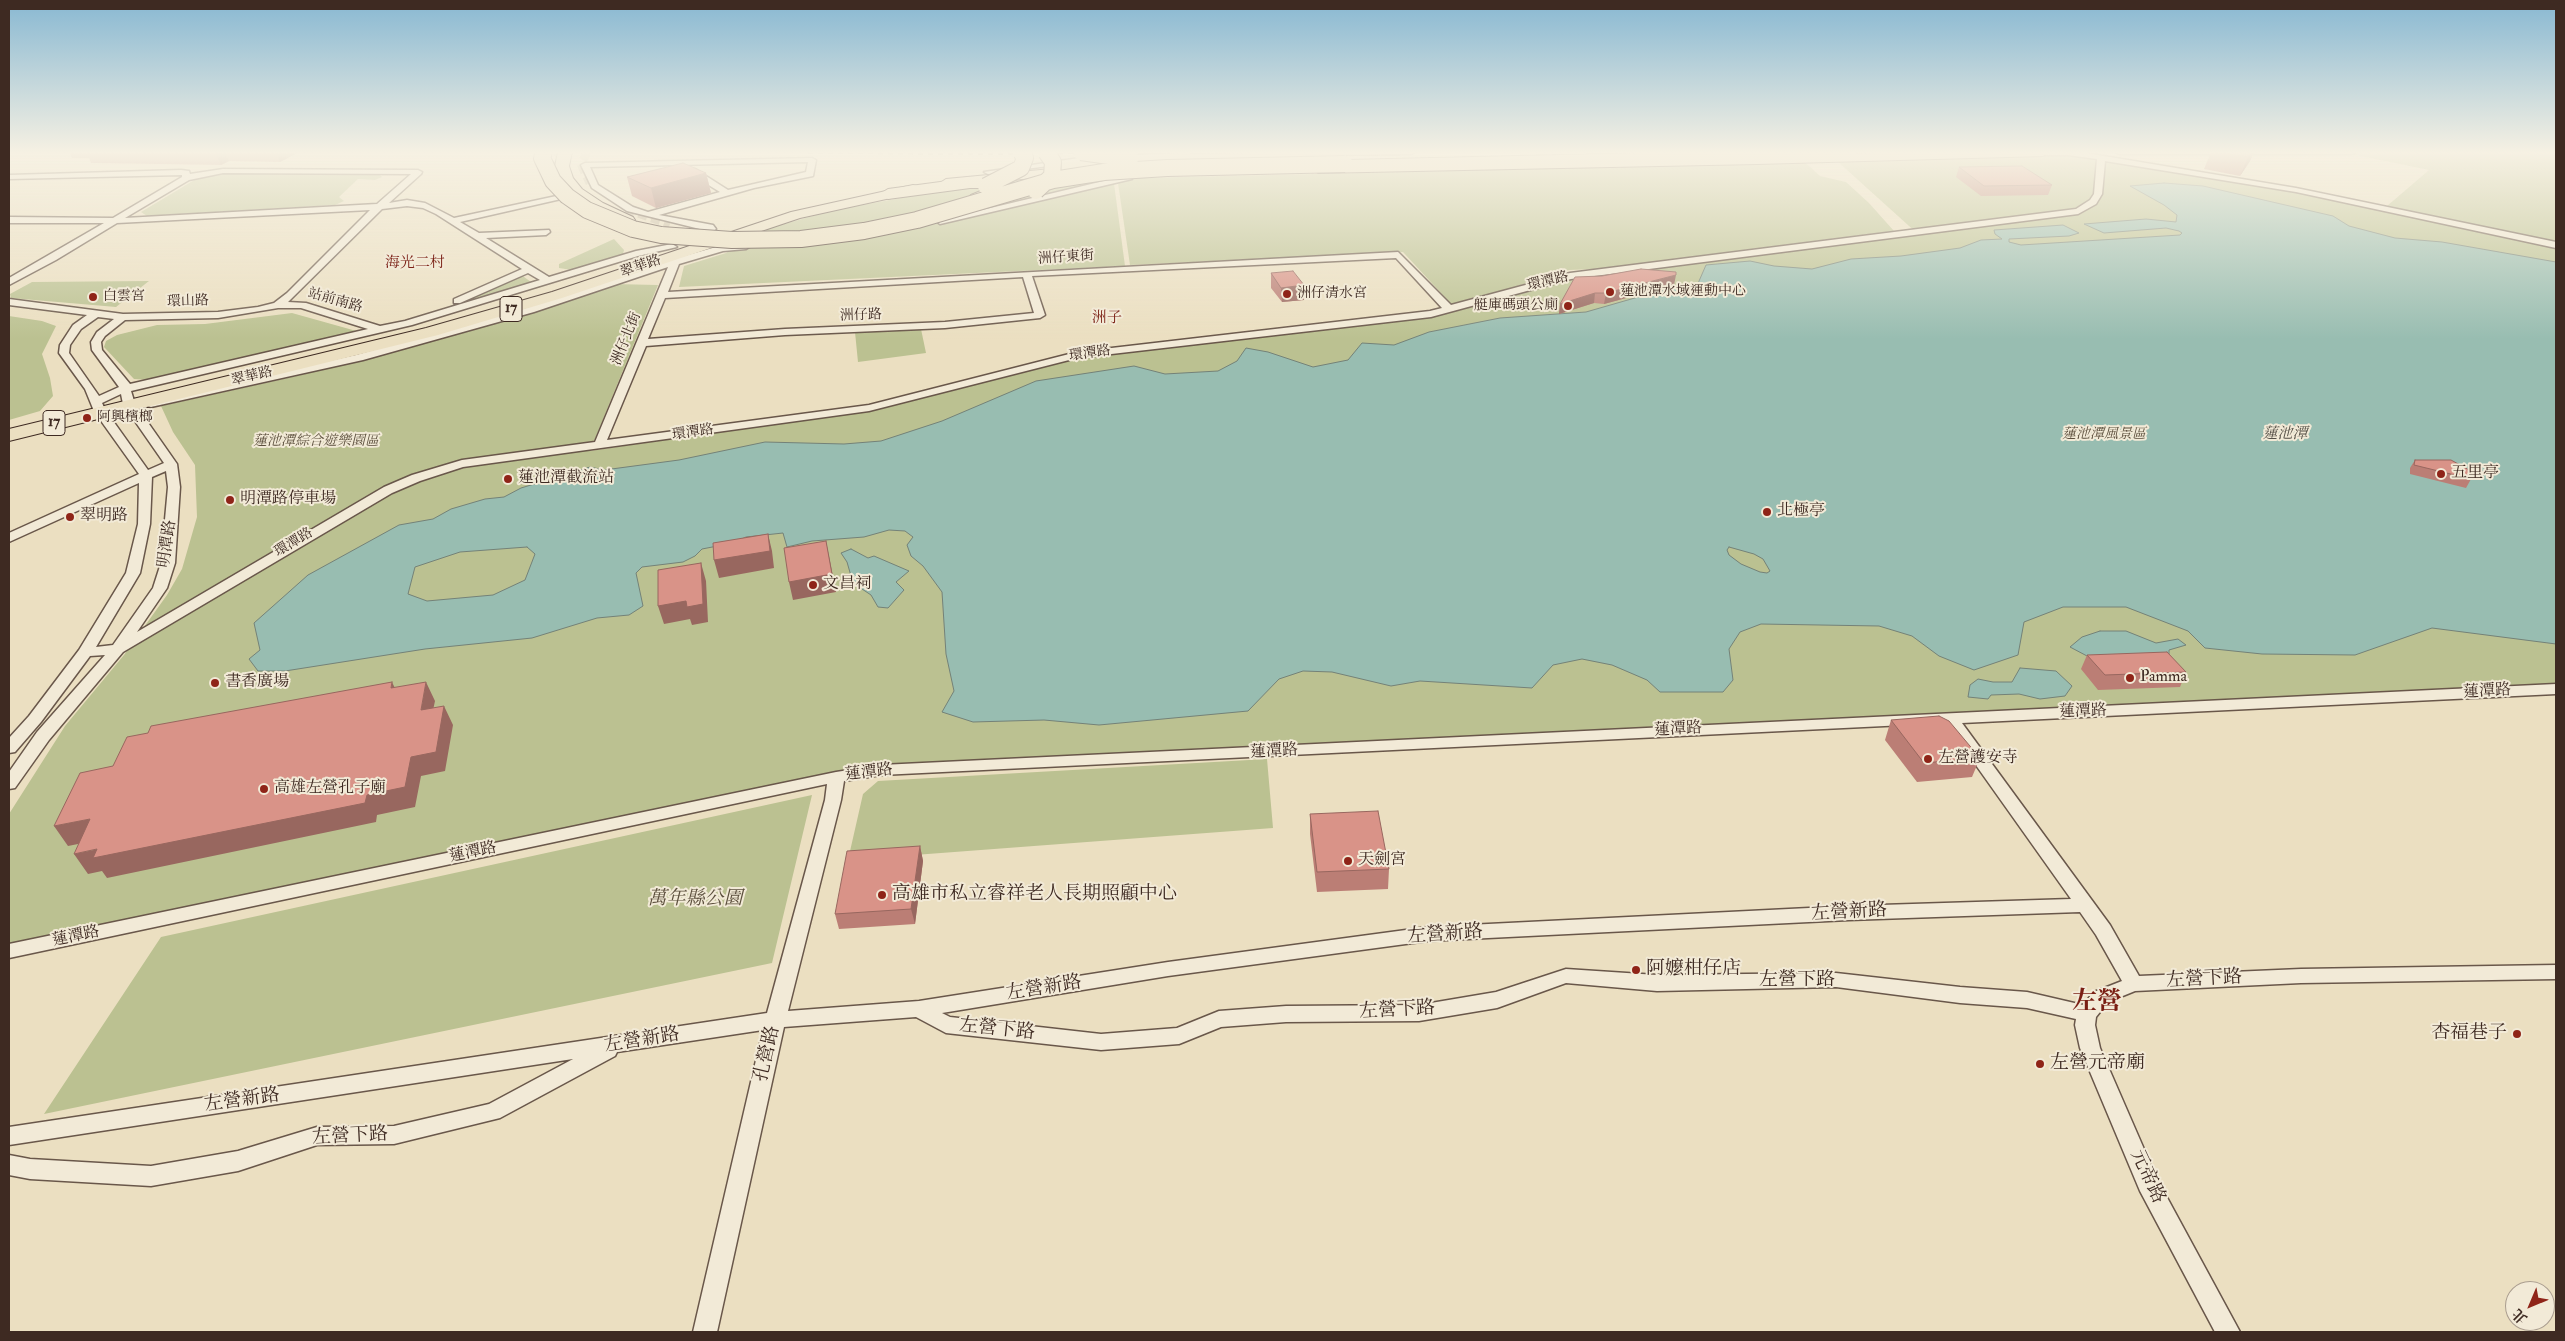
<!DOCTYPE html>
<meta charset="utf-8">
<style>
body{margin:0}
#map{position:relative;width:2565px;height:1341px;overflow:hidden;background:#ebdfc1;font-family:"IM FELL Double Pica","Noto Serif TC",serif}
canvas{display:block}
.frame{position:absolute;inset:0;border:10px solid #3e2a22;pointer-events:none}
.north{position:absolute;left:2505px;top:1281px;width:50px;height:50px;box-sizing:border-box;background:#f2ead7;border:1px solid #aa9d8f;border-radius:50%;rotate:225deg;font-size:14px;font-weight:700;line-height:20px;text-align:center;color:#3e2a22}
.north::after{content:'';display:block;margin:auto;width:18px;height:22px;background:#8f2418;clip-path:polygon(50% 0,100% 100%,50% 72%,0 100%)}
</style>
<div id="map">
<canvas width="2565" height="1341"></canvas>
<div class="frame"></div>
<div class="north">北</div>
</div>
<script>
const ctx = document.querySelector('canvas').getContext('2d');
ctx.lineJoin = 'round';
function fill(path, color) {
  ctx.fillStyle = color;
  ctx.fill(path, 'evenodd');
}
function shape(rows) {
  const path = new Path2D();
  for (const r of rows) {
    path.moveTo(r[0], r[1]);
    for (let i = 2; i < r.length; i += 2) path.lineTo(r[i], r[i + 1]);
  }
  return path;
}
function trace(path, color, width, dash) {
  ctx.strokeStyle = color;
  ctx.lineWidth = width;
  ctx.lineCap = dash ? 'butt' : 'round';
  ctx.setLineDash(dash || []);
  ctx.stroke(path);
}
function drawText(font, color, halo, rows, align = 'center') {
  ctx.font = font + ' "IM FELL Double Pica","Noto Serif TC",serif';
  ctx.lineWidth = 4;
  ctx.setLineDash([]);
  ctx.textBaseline = 'middle';
  ctx.strokeStyle = halo;
  ctx.fillStyle = color;
  for (const [text, x, y, turn = 0] of rows) {
    ctx.save();
    ctx.translate(x, y);
    ctx.rotate((+turn || 0) * Math.PI / 180);
    ctx.textAlign = isNaN(turn) ? turn : align;
    if (halo) ctx.strokeText(text, 0, 0);
    ctx.fillText(text, 0, 0);
    ctx.restore();
  }
}
const green = shape([
 [2556,152,2556,242,2387,206,2429,170,2346,153],
 [2072,155,2120,161,2308,194,2556,246,2556,684,867,766,9,947,9,814,65,726,124,655,167,595,182,569,197,517,195,465,173,432,161,406,301,375,401,349,533,311,613,284,658,285,590,451,849,413,927,397,1039,366,1092,356,1426,318,1576,278,1919,235,1837,161],
 [1806,163,1820,176,1846,182,1869,203,1894,231,1595,269,1569,270,1453,306,1403,252,1130,265,1118,183,1134,178],
 [212,173,380,175,382,177,375,180,358,179,339,197,344,201,335,205,147,216,141,212,201,176],
 [1113,176,1125,266,679,287,684,266,726,253,770,228,834,210,990,182],
 [614,239,624,250,623,254,572,270,559,268,559,264],
 [520,274,531,282,529,284,435,313],
 [149,281,116,307,11,298,10,294,32,282],
 [292,313,360,332,150,380,134,379,104,347,106,341,117,335,157,325,205,324],
 [9,316,42,321,56,326,42,354,50,378,53,396,40,411,9,420],
 [921,329,926,353,858,362,855,332],
 [1267,759,1273,828,848,860,863,794,878,781],
 [812,795,772,963,44,1114,161,937]
]);
const water = shape([
 [2164,183,2203,186,2333,216,2349,226,2395,238,2442,242,2556,262,2556,644,2432,628,2355,655,2262,654,2205,648,2188,631,2126,607,2063,607,2024,622,2018,655,1974,670,1939,656,1912,636,1879,626,1761,624,1740,632,1729,649,1733,680,1723,692,1660,692,1647,680,1612,665,1582,659,1553,665,1532,688,1420,681,1391,686,1332,672,1303,671,1279,679,1248,711,1099,725,1044,720,973,722,942,712,954,691,946,654,942,592,923,566,911,556,907,545,913,537,905,531,889,530,864,537,812,541,787,547,783,533,746,537,733,543,702,549,695,556,683,562,642,567,636,573,643,606,629,615,597,618,532,638,425,649,285,671,258,671,249,659,260,650,254,623,308,575,399,525,433,519,451,509,485,499,504,497,521,488,590,467,604,470,679,460,765,442,844,444,881,441,942,421,1036,381,1134,366,1165,374,1218,371,1237,361,1246,348,1268,352,1313,367,1348,360,1362,343,1394,345,1429,332,1500,318,1586,312,1680,285,1696,288,1706,265,1750,261,1774,266,1812,269,1851,259,1901,256,1960,248,1981,240,2002,239,1995,234,1994,230,2063,225,2079,233,2069,236,2009,239,2009,242,2021,245,2180,235,2182,233,2179,231,2166,228,2104,233,2084,224,2146,219,2176,222,2177,215,2164,205,2130,186,2164,183],
 [527,547,535,554,525,580,493,595,427,601,408,594,415,567,460,552,527,547],
 [1729,547,1754,554,1763,559,1770,571,1767,573,1760,572,1741,564,1729,555,1727,550,1729,547],
 [851,549,868,558,874,556,909,571,896,582,904,590,888,608,878,607,871,595,853,583,847,562,841,553,851,549],
 [2100,631,2126,631,2156,643,2178,639,2186,645,2169,650,2169,662,2106,666,2070,647,2082,637,2100,631],
 [2020,668,2056,671,2072,686,2065,696,2040,699,2019,694,1991,695,1988,699,1968,697,1970,685,1978,679,1993,682,2012,682,2020,668]
]);
const streetTunnel = shape([
 [587,152,581,164,590,183],
 [551,182,549,169,560,152],
 [626,209,670,224]
]);
const street = shape([
 [1320,152,1415,152,1411,154,1323,155,1320,152],
 [2038,152,2080,152,2296,188,2556,242,2556,248,2296,192,2105,161,2102,194,2096,204,2078,214,1571,279,1431,317,1077,358,869,411,463,467,420,481,392,493,123,652,49,740,15,788,9,789,9,772,37,732,105,655,90,656,41,722,15,752,9,753,9,738,29,716,79,650,126,573,138,524,139,483,9,542,9,533,139,474,94,411,85,389,59,353,60,345,73,325,87,315,9,305,9,299,123,314,218,312,258,307,274,303,287,293,370,210,117,223,56,260,9,285,9,278,104,223,9,223,9,217,113,218,182,177,182,175,9,179,9,175,181,170,189,171,190,174,223,169,418,170,422,172,421,174,389,203,407,200,425,203,454,218,561,195,561,199,460,222,479,233,549,230,550,232,546,235,486,238,549,277,636,251,672,244,677,247,638,256,412,325,131,391,135,404,177,464,180,487,175,563,167,588,137,632,384,487,412,475,462,460,595,442,668,267,534,312,363,360,151,407,147,406,147,402,356,355,526,308,671,260,674,256,681,257,723,245,746,243,751,246,746,249,723,251,679,264,668,292,1398,252,1451,305,1570,273,2076,209,2090,200,2094,194,2097,159,2068,155,2041,155,2038,152],
 [223,173,411,174,377,204,125,218,189,180,223,173],
 [407,206,423,208,436,214,522,269,454,299,454,303,460,303,528,273,540,280,405,321,380,326,306,303,288,302,382,209,407,206],
 [1396,258,1442,308,1430,311,1077,352,869,405,607,440,646,346,785,335,945,328,1040,318,1045,315,1032,276,1396,258],
 [1023,277,1034,313,945,322,785,329,648,339,665,298,1023,277],
 [278,308,301,308,368,329,130,384,102,350,101,342,105,336,125,320,218,318,278,308],
 [98,317,114,319,97,332,91,342,92,350,119,387,99,396,69,353,70,345,81,329,98,317],
 [121,394,123,404,164,463,148,470,106,411,102,403,121,394],
 [166,471,168,487,161,563,153,588,113,645,96,647,140,573,150,524,152,477,166,471],
 [2115,152,2356,152,2352,154,2119,154,2115,152],
 [1187,153,1190,153,1190,157,1086,161,988,174,984,172,1086,157,1187,153],
 [812,158,816,160,813,176,754,188,659,215,713,225,716,229,712,232,627,211,592,188,581,165,585,163,812,158],
 [808,162,806,172,728,190,695,169,689,169,689,173,720,192,648,212,633,207,598,185,590,167,808,162],
 [1129,175,1132,175,1132,179,940,224,936,221,1129,175],
 [2556,684,2556,694,1962,723,2110,925,2139,976,2301,969,2556,965,2556,979,2301,983,2135,991,2108,1002,2096,1017,2095,1025,2100,1048,2157,1179,2240,1332,2215,1332,2140,1191,2080,1048,2075,1025,2076,1019,2027,1008,1960,1003,1836,987,1657,991,1566,983,1497,1008,1419,1021,1286,1022,1221,1027,1179,1044,1101,1050,946,1033,916,1017,784,1027,717,1332,693,1332,763,1030,617,1052,615,1056,500,1118,394,1144,317,1145,238,1171,151,1186,30,1179,9,1175,9,1155,30,1159,151,1166,238,1151,317,1127,394,1126,489,1104,573,1059,9,1145,9,1127,767,1013,825,800,827,784,9,958,9,944,836,772,881,765,2556,684],
 [1946,723,2071,899,1849,906,1428,927,1168,962,919,1001,788,1011,841,800,844,781,881,775,1946,723],
 [2080,912,2096,935,2122,981,2094,992,2083,1005,2027,992,1960,987,1836,973,1657,975,1566,969,1496,992,1419,1005,1286,1006,1219,1011,1177,1028,1101,1034,950,1017,942,1013,1168,976,1428,941,1849,920,2080,912]
]);
const primary = shape([
 [1340,152,1344,153,1346,156,1344,159,1181,162,1079,169,1081,172,1075,176,1042,177,946,187,940,183,946,179,1051,169,1052,164,1056,163,1181,154,1340,152],
 [1927,152,2049,152,2043,156,1757,164,1318,173,1312,169,1318,165,1927,152],
 [913,185,918,186,920,189,918,192,800,218,562,298,438,335,9,441,9,429,426,328,552,292,791,212,913,185]
]);
const highway = shape([
 [558,152,572,152,569,166,573,178,582,189,603,203,633,217,635,220,633,223,621,223,591,209,572,195,559,179,555,166,558,152],
 [1689,152,1858,152,1851,156,1345,168,1338,164,1345,160,1689,152],
 [970,178,988,181,1001,189,995,196,976,203,968,198,971,195,983,190,980,188,970,188,888,199,880,194,888,189,970,178]
]);
const rail = shape([
 [718,152,995,154,1160,152]
]);
const highwayBridge = shape([
 [544,152,542,158,553,181,567,196,587,210,633,229,661,235,732,240,801,239,864,231,917,220,1053,180,1104,172,1167,168,1345,164],
 [1081,152,1130,159],
 [986,186,1021,168,1025,158,1021,152],
 [1036,191,1052,176,1053,162,1046,152]
]);
const wall = shape([
 [69,152,299,152,280,162,229,161,221,165,91,163,89,158,72,158],
 [2211,152,2254,152,2250,161,2240,176,2204,169],
 [1959,167,2052,185,2048,195,1981,196,1956,177],
 [706,173,711,193,656,208,632,196,627,177],
 [1271,273,1304,285,1304,300,1282,302,1271,288],
 [1575,277,1674,285,1604,304,1594,303,1559,314,1560,304],
 [2415,460,2471,479,2466,488,2410,474,2410,468],
 [2087,655,2186,672,2180,687,2098,690,2081,669],
 [1891,720,1980,758,1972,777,1917,782,1885,740],
 [1310,814,1389,869,1388,889,1317,892,1310,834],
 [920,846,923,861,915,924,839,929,835,914]
]);
const shadedWall = shape([
 [215,152,225,152,229,161,221,165],
 [276,152,299,152,280,162],
 [2252,152,2254,152,2250,161,2240,176,2248,157],
 [706,173,711,193,656,208,651,188],
 [1676,275,1674,285,1604,304,1606,293],
 [1304,285,1304,300,1282,302,1281,288],
 [1595,293,1594,303,1559,314,1560,304],
 [768,534,772,551,774,568,719,578,714,560],
 [826,541,836,592,793,600,789,582],
 [701,563,706,581,708,622,692,625,690,619,664,624,658,606],
 [392,682,401,701,391,688],
 [426,682,435,701,429,729,421,710],
 [444,706,453,725,445,771,421,776,415,807,377,815,376,822,107,878,102,871,88,874,74,854,367,795,411,757],
 [90,819,103,839,68,846,54,826],
 [920,846,923,861,915,924,911,909]
]);
const building = shape([
 [2216,152,2252,152,2248,157,2216,152],
 [683,163,706,173,651,188,627,177,683,163],
 [2022,166,2052,185,1984,186,1959,167,2022,166],
 [1641,269,1676,272,1676,275,1606,293,1595,293,1560,304,1575,277,1602,276,1641,269],
 [1293,271,1304,285,1281,288,1271,273,1293,271],
 [2415,460,2451,460,2471,471,2471,479,2414,465,2415,460],
 [768,534,770,551,714,560,713,543,768,534],
 [826,541,832,574,789,582,784,548,826,541],
 [701,563,703,604,687,607,686,601,658,606,658,570,701,563],
 [2167,652,2186,672,2105,675,2087,655,2167,652],
 [392,682,391,688,426,682,421,710,444,706,436,752,411,757,405,787,367,795,365,803,93,858,97,849,74,854,90,819,54,826,80,773,113,766,127,737,148,733,151,726,392,682],
 [1939,716,1949,721,1980,758,1924,763,1891,720,1939,716],
 [1378,811,1389,869,1317,872,1310,814,1378,811],
 [920,846,911,909,835,914,847,851,920,846]
]);
const markers = [
 [1610,292,5,"#8f2418"],
 [1287,294,5,"#8f2418"],
 [93,297,5,"#8f2418"],
 [1568,306,5,"#8f2418"],
 [87,418,5,"#8f2418"],
 [2441,474,5,"#8f2418"],
 [508,479,5,"#8f2418"],
 [230,500,5,"#8f2418"],
 [1767,512,5,"#8f2418"],
 [70,517,5,"#8f2418"],
 [813,585,5,"#8f2418"],
 [2130,678,5,"#8f2418"],
 [215,683,5,"#8f2418"],
 [1928,759,5,"#8f2418"],
 [264,789,5,"#8f2418"],
 [1348,861,5,"#8f2418"],
 [882,895,5,"#8f2418"],
 [1636,970,5,"#8f2418"],
 [2517,1034,5,"#8f2418"],
 [2040,1064,5,"#8f2418"]
];
const farStreetnames = [
 ["洲仔東街",1066,258,-4],
 ["翠華路",641,267,-19],
 ["環潭路",1548,282,-13],
 ["站前南路",335,301,16],
 ["環山路",188,302,-2],
 ["洲仔路",861,316,-2],
 ["洲仔北街",627,339,-68],
 ["環潭路",1090,354,-8],
 ["翠華路",252,377,-13],
 ["環潭路",693,433,-8],
 ["環潭路",294,543,-31]
];
const farPoinames = [
 ["蓮池潭水域運動中心",1620,292],
 ["洲仔清水宮",1297,294],
 ["白雲宮",103,297],
 ["艇庫碼頭公廁",1558,306,"right"],
 ["阿興檳榔",97,418]
];
const farParknames = [
 ["蓮池潭風景區",2104,435],
 ["蓮池潭綜合遊樂園區",316,442]
];
const farNeighbourhoodnames = [
 ["海光二村",415,264],
 ["洲子",1107,319]
];
const shields = [
 [511,309,22],
 [54,423,22]
];
const shieldNames = [
 ["17",511,309],
 ["17",54,423]
];
const farWaternames = [
 ["蓮池潭",2285,435]
];
const poiNames = [
 ["五里亭",2451,474],
 ["蓮池潭截流站",518,479],
 ["明潭路停車場",240,500],
 ["北極亭",1777,512],
 ["翠明路",80,517],
 ["文昌祠",823,585],
 ["Pamma",2140,678],
 ["書香廣場",225,683],
 ["左營護安寺",1938,759],
 ["高雄左營孔子廟",274,789],
 ["天劍宮",1358,861]
];
const streetNames = [
 ["明潭路",168,544,-82],
 ["蓮潭路",2487,692,-3],
 ["蓮潭路",2083,712,-2],
 ["蓮潭路",1678,730,-3],
 ["蓮潭路",1274,752,-3],
 ["蓮潭路",869,773,-7],
 ["蓮潭路",473,853,-12],
 ["蓮潭路",76,937,-12]
];
const nearPoinames = [
 ["高雄市私立睿祥老人長期照顧中心",892,895],
 ["阿嬤柑仔店",1646,970],
 ["杏福巷子",2507,1034,"right"],
 ["左營元帝廟",2050,1064]
];
const nearParknames = [
 ["萬年縣公園",695,900]
];
const nearStreetnames = [
 ["左營新路",1849,913,-3],
 ["左營新路",1445,935,-4],
 ["左營下路",2204,980,-3],
 ["左營下路",1797,981],
 ["左營新路",1044,989,-9],
 ["左營下路",1397,1011,-3],
 ["左營下路",997,1030,6],
 ["左營新路",642,1041,-9],
 ["孔營路",768,1054,-77],
 ["左營新路",242,1101,-8],
 ["左營下路",350,1137,-3],
 ["元帝路",2147,1177,65]
];
const nearDistrictnames = [
 ["左營",2097,1004]
];
fill(green, '#bbc191');
fill(water, '#98bdb1');
trace(water, '#748278', 1);
trace(streetTunnel, '#c8bba1', 9, [9, 4.5]);
trace(street, '#69574a', 3);
trace(primary, '#3e2a22', 2);
trace(highway, '#3e2a22', 2);
fill(street, '#f2ead7');
fill(primary, '#ebdfc1');
fill(highway, '#ebdfc1');
trace(rail, '#3e2a22', 2, [5, 5]);
trace(highwayBridge, '#3e2a22', 18, []);
trace(highwayBridge, '#ebdfc1', 16);
fill(wall, '#bb7e75');
fill(shadedWall, '#98675f');
fill(building, '#d99388');
trace(building, '#98675f', 1);
const sky = ctx.createLinearGradient(0, 0, 0, 339);
sky.addColorStop(0, '#88b8d2');
sky.addColorStop(0.45, '#f6f1e3');
sky.addColorStop(1, '#f6f1e300');
ctx.fillStyle = sky;
ctx.fillRect(0, 0, 2565, 339);
for (const [x, y, r, color] of markers) {
  const dot = new Path2D();
  dot.arc(x, y, r, 0, 2 * Math.PI);
  ctx.fillStyle = color;
  ctx.fill(dot);
  trace(dot, '#f2ead7', 2);
}
drawText('14px', '#3e2a22', '#f2ead7', farStreetnames);
drawText('14px', '#3e2a22', '#f2ead7', farPoinames, 'left');
drawText('italic 14px', '#5d503e', '#f2ead7', farParknames);
drawText('15px', '#7a1f14', '#f2ead7', farNeighbourhoodnames);
for (const [x, y, w] of shields) {
  const box = new Path2D();
  box.roundRect(x - w / 2, y - 12.5, w, 25, 4);
  ctx.fillStyle = '#f2ead7';
  ctx.fill(box);
  trace(box, '#3e2a22', 1);
}
drawText('bold 15px', '#3e2a22', null, shieldNames);
drawText('italic 15px', '#544f46', '#f2ead7', farWaternames);
drawText('16px', '#3e2a22', '#f2ead7', poiNames, 'left');
drawText('16px', '#3e2a22', '#f2ead7', streetNames);
drawText('19px', '#3e2a22', '#f2ead7', nearPoinames, 'left');
drawText('italic 19px', '#5d503e', '#f2ead7', nearParknames);
drawText('19px', '#3e2a22', '#f2ead7', nearStreetnames);
drawText('bold 25px', '#7a1f14', '#f2ead7', nearDistrictnames);
</script>
